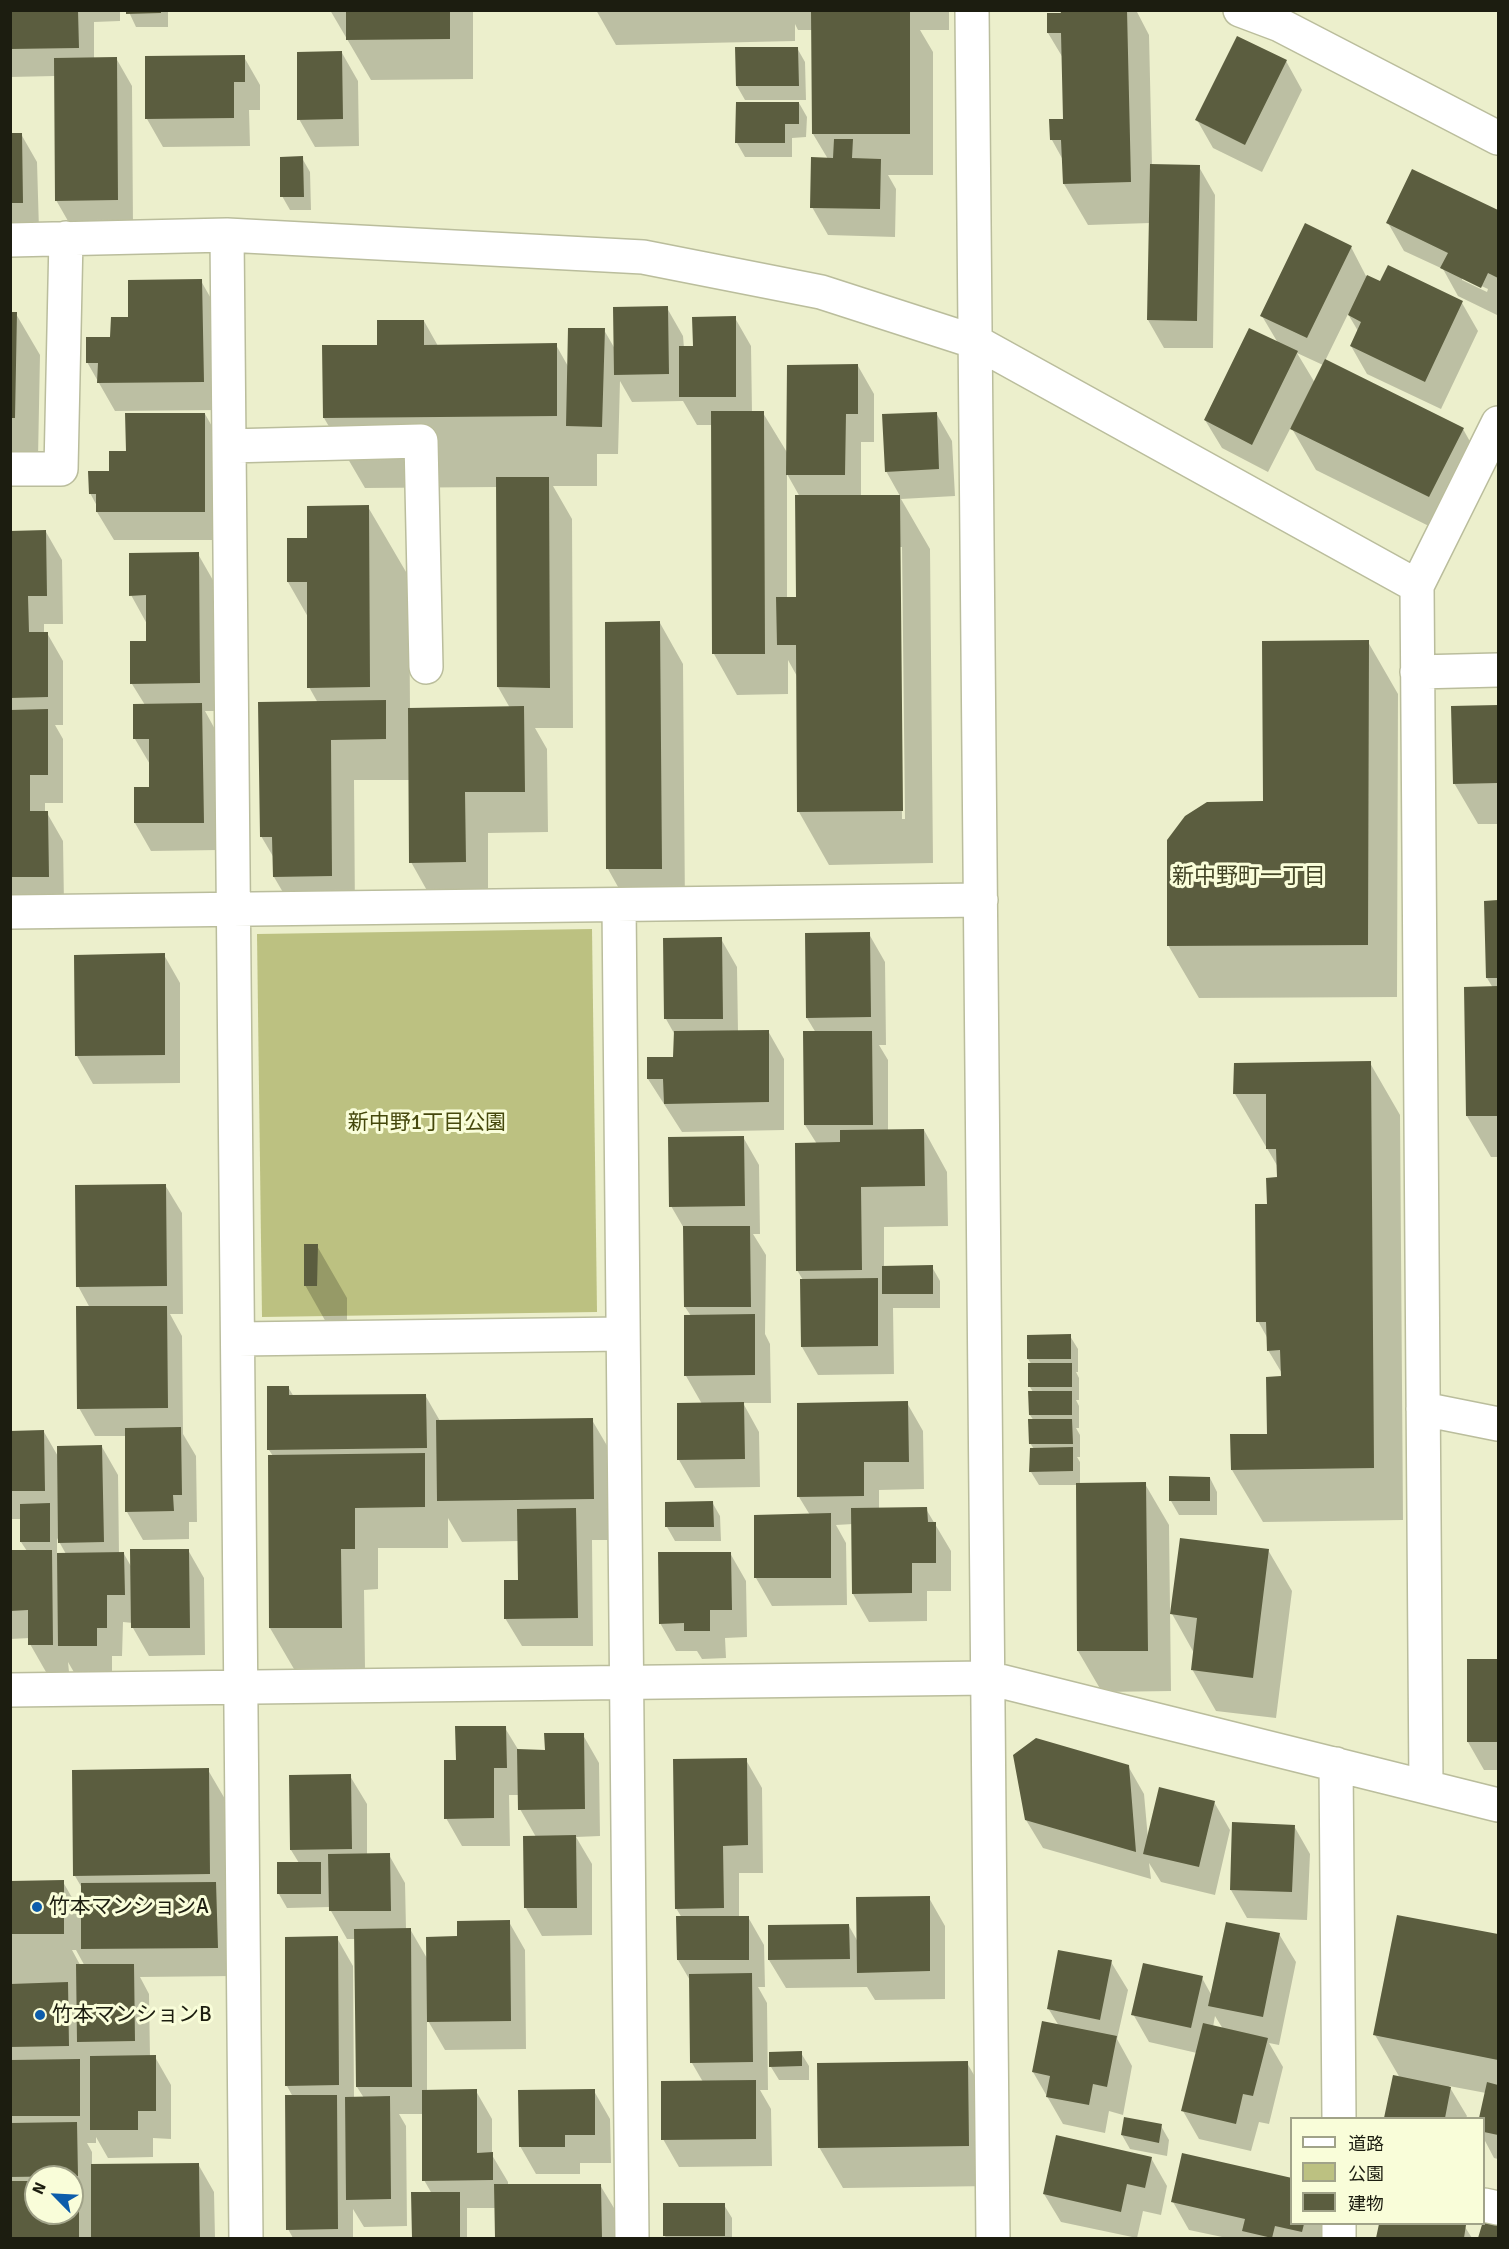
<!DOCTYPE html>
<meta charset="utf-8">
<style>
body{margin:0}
#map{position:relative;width:1509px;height:2249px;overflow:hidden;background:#ecefcc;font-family:Signika,"Noto Sans JP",sans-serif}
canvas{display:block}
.frame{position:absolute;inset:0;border:12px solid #1c1d10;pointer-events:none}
.legend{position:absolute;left:1290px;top:2117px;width:195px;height:108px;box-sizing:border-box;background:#f9fdd9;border:2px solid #a1a389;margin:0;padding:8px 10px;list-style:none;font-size:18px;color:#1c1d10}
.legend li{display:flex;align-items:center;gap:12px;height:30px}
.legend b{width:30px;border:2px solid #a1a389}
.north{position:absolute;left:24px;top:2165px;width:60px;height:60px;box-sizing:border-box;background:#f9fdd9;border:2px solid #a1a389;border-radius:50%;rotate:294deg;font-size:16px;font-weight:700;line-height:24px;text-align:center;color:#1c1d10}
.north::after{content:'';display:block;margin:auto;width:21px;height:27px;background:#0d5dab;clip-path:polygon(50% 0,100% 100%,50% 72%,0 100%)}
</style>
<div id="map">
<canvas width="1509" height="2249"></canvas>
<div class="frame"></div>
<ul class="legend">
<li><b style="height:8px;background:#fff"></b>道路</li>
<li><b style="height:16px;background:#bcc181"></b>公園</li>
<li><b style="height:16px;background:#5b5d3f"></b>建物</li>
</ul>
<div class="north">N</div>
</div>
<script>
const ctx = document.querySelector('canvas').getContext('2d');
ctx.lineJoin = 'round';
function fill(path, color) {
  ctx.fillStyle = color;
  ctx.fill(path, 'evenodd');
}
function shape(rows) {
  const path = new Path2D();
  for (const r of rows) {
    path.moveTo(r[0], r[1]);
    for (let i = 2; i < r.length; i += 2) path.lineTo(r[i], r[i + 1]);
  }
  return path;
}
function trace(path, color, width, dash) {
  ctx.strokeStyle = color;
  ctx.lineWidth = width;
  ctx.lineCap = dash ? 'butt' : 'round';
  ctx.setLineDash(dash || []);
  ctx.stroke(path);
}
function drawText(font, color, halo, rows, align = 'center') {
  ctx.font = font + ' Signika,"Noto Sans JP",sans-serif';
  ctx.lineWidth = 6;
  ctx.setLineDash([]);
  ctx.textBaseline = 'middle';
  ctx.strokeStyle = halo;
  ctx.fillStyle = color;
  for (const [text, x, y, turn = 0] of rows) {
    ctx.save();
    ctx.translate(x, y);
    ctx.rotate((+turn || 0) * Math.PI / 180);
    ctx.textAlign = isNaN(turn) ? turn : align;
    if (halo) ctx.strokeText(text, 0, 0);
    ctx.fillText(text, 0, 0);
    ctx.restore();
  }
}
const green = shape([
 [592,929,597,1312,262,1317,257,934]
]);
const shadow = shape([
 [10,10,120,10,120,21,94,22,94,59,116,58,132,86,133,227,72,228,56,200,55,76,10,77],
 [128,10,168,10,168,27,136,27],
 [330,10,473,10,473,79,371,80],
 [596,10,949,10,949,30,920,30,933,52,933,175,888,175,896,189,895,237,828,235,812,207,828,159,813,134,813,30,798,30,795,24,795,41,616,45],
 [1062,10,1136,10,1149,35,1152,166,1199,167,1215,195,1213,348,1164,348,1148,320,1150,223,1088,225,1064,184,1063,160,1052,140,1065,120,1063,58,1048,33,1048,14,1062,14],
 [1238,38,1286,61,1302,90,1262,172,1213,148,1197,120],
 [797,48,805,62,806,100,745,100,737,86],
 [342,53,358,81,359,146,315,147,299,119],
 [244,57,260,85,260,110,249,110,250,146,163,147,147,119],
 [799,103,807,117,806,137,792,138,792,157,745,157,737,143],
 [10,134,21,134,37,162,39,230,10,231],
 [302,158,310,172,311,210,290,210,282,196],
 [1413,171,1498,212,1498,311,1497,315,1458,296,1443,269,1404,251,1388,223],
 [1462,277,1488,289,1487,292,1462,280],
 [1351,247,1366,276,1381,283,1389,267,1462,303,1478,331,1441,409,1367,374,1351,346,1358,331,1348,314,1325,361,1463,429,1486,470,1453,538,1316,470,1291,427,1268,472,1222,448,1205,420,1278,343,1262,316],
 [1297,353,1323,365,1315,383],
 [201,281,217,309,219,410,115,411,87,362,129,318],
 [667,308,683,336,684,348,694,348,735,318,751,346,752,413,763,413,788,454,858,366,874,394,874,442,861,442,861,496,900,496,886,471,936,413,952,441,955,496,901,499,930,549,933,863,829,865,799,812,798,678,788,660,788,694,737,695,714,654,712,425,697,425,683,401,632,402,620,381,618,454,597,454,597,486,553,486,572,519,573,728,535,728,547,749,548,832,488,833,488,902,434,903,411,862,410,780,354,780,355,917,298,918,274,877,274,858,261,836,318,703,309,687,308,617,288,582,288,539,309,540,368,507,409,577,410,709,510,708,498,687,498,487,365,488,324,418,379,346,424,321,438,346,556,345,569,368,604,330,615,349],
 [787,474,800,497,798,598,787,598],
 [899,547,902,547,905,819,902,819],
 [10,314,16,314,40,355,38,458,10,458],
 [205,414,221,442,220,540,114,540,97,512,97,506,90,493,127,453],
 [10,532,46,532,62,560,63,624,44,624,44,633,47,633,63,661,63,725,55,725,63,739,63,803,45,803,45,813,47,813,63,841,64,904,10,905],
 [198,554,214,582,215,711,205,711,217,733,219,850,151,851,135,823,135,789,151,789,151,766,135,739,145,705,132,684,147,643,147,624,131,595],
 [660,623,683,664,685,909,631,910,608,869],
 [1368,642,1398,694,1397,997,1199,998,1168,945],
 [1498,707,1498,824,1478,824,1454,783,1453,708],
 [1486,902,1498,902,1498,1157,1491,1157,1467,1116,1493,988,1487,978],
 [869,934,885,962,886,1045,879,1045,888,1060,888,1131,924,1130,947,1172,948,1226,884,1227,884,1267,932,1267,940,1281,940,1308,893,1308,894,1374,818,1375,802,1347,803,1280,797,1270,817,1144,805,1125,816,1033,807,1018],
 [721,939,737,967,738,1032,768,1031,784,1059,784,1130,682,1132,648,1079,675,1059,675,1035,666,1019,665,940],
 [164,955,180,983,180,1083,93,1084,77,1056],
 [1370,1063,1400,1115,1403,1520,1263,1522,1232,1470,1268,1435,1283,1375,1268,1350,1268,1339,1258,1321,1268,1205,1278,1179,1278,1167,1235,1094],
 [743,1137,759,1165,760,1234,753,1234,766,1255,765,1334,770,1344,771,1403,743,1403,759,1432,760,1487,695,1488,679,1460,702,1404,686,1376,691,1316,685,1307,685,1230,671,1206],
 [165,1185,182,1213,183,1314,170,1314,182,1336,183,1434,196,1456,197,1522,189,1522,189,1539,143,1540,127,1512,126,1436,95,1436,79,1408,90,1308,78,1286],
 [317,1246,347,1298,347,1338,335,1338,305,1285],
 [1070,1336,1078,1349,1078,1372,1076,1372,1079,1378,1079,1400,1076,1400,1079,1406,1079,1428,1076,1428,1080,1435,1080,1457,1077,1457,1080,1462,1080,1485,1145,1484,1169,1525,1171,1691,1102,1692,1078,1651,1077,1485,1039,1485,1031,1472,1034,1449,1030,1443,1034,1421,1030,1415,1033,1392,1030,1387,1029,1365,1032,1365,1028,1359],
 [288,1387,294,1397,425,1395,440,1421,592,1420,616,1461,617,1540,592,1540,593,1646,522,1646,505,1618,519,1581,519,1541,462,1542,448,1518,448,1548,378,1548,378,1589,364,1590,365,1668,294,1669,270,1628,273,1456,269,1450],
 [907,1403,923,1431,924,1489,879,1490,879,1509,926,1509,951,1551,951,1591,927,1591,927,1621,869,1622,853,1594,853,1524,836,1525,846,1543,847,1605,772,1606,756,1578,755,1516,810,1515,799,1497],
 [10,1432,44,1432,59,1458,102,1447,118,1475,119,1554,124,1554,132,1568,188,1550,204,1578,205,1655,149,1656,133,1628,133,1623,123,1622,122,1656,112,1656,112,1674,75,1674,68,1662,69,1672,46,1672,30,1644,30,1638,10,1639,10,1551,27,1551,21,1542,21,1519,10,1519],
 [57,1538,66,1554,57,1554],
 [1210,1478,1217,1492,1217,1515,1179,1515,1171,1501],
 [712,1502,720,1516,721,1541,675,1541,667,1527],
 [1268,1550,1292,1591,1276,1718,1216,1711,1192,1669,1194,1653,1171,1612],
 [730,1553,746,1581,747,1637,725,1638,726,1658,702,1659,697,1651,676,1651,660,1623],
 [1498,1660,1498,1770,1484,1770,1468,1742,1468,1661],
 [505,1728,519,1751,546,1751,583,1735,599,1763,600,1836,576,1837,592,1864,592,1935,542,1936,526,1908,536,1837,520,1809,519,1795,509,1795,510,1846,462,1846,446,1818,457,1761],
 [746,1760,762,1788,763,1873,739,1873,739,1917,748,1917,764,1945,765,1987,758,1987,767,2003,768,2090,760,2090,771,2109,772,2166,679,2167,663,2139,703,2082,692,2063,691,1982,678,1960,682,1918,676,1908],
 [1128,1766,1144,1794,1148,1839,1214,1802,1230,1830,1215,1895,1161,1882,1149,1863,1151,1879,1043,1848,1026,1820],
 [208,1770,232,1811,233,1976,140,1977,149,1994,150,2057,155,2057,171,2085,171,2139,153,2138,153,2157,108,2158,96,2137,96,2143,87,2143,92,2152,92,2166,198,2164,214,2192,215,2238,10,2238,10,2183,13,2183,10,2179,10,1882,63,1882,82,1915,82,1888,75,1876],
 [72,1950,76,1950,87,1970,84,1972],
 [36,2177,72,2177,72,2213,36,2213],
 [350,1776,367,1804,367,1855,389,1855,405,1883,406,1929,410,1929,428,1960,459,1938,509,1922,525,1950,526,2049,445,2050,427,2019,427,2092,476,2091,492,2119,492,2155,508,2182,508,2186,600,2185,617,2213,617,2238,496,2238,496,2208,467,2208,467,2238,413,2238,413,2194,432,2194,424,2180,423,2114,399,2114,406,2126,407,2226,364,2227,353,2209,353,2238,293,2238,288,2229,293,2097,287,2086,337,1938,353,1966,354,2098,364,2098,357,2087,356,1939,347,1939,331,1911,330,1907,287,1908,279,1894,299,1863,291,1850],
 [1294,1826,1310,1854,1307,1920,1247,1918,1231,1890],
 [929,1898,945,1926,945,1999,875,2000,867,1987,786,1988,769,1960,849,1926,858,1942],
 [1398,1917,1498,1936,1498,2159,1494,2158,1484,2139,1484,2118,1481,2118,1486,2093,1449,2086,1467,2116,1466,2118,1386,2118,1394,2077,1400,2078,1375,2035],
 [1279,1934,1296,1962,1279,2045,1269,2043,1283,2067,1269,2124,1259,2122,1251,2151,1199,2139,1183,2111,1197,2053,1149,2042,1133,2014,1202,1978,1212,1996],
 [1215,2016,1223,2029,1213,2027],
 [1111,1962,1128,1990,1117,2039,1132,2066,1123,2115,1109,2111,1105,2133,1063,2124,1033,2072,1059,2026,1048,2008],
 [801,2053,809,2066,809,2080,779,2080,771,2067],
 [967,2063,991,2104,991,2186,843,2188,819,2147],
 [594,2091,610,2119,611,2163,580,2163,580,2174,536,2174,520,2146],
 [1161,2126,1169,2140,1167,2156,1130,2149,1122,2135],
 [1151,2158,1167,2186,1161,2215,1143,2211,1137,2238,1061,2222,1044,2194],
 [1173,2202,1292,2224,1326,2224,1323,2238,1227,2238,1189,2230],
 [724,2205,732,2218,732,2238,666,2238,665,2236],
 [1381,2224,1450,2224,1465,2227,1472,2238,1378,2238]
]);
const building = shape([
 [10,10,78,10,79,48,10,49],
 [126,10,161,10,161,13,126,14],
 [346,10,450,10,450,39,346,40],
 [811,10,910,10,910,134,812,134],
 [1060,10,1127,10,1131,182,1063,184,1061,140,1050,140,1049,119,1063,119,1061,33,1047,33,1047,13,1061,13],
 [1237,36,1287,60,1245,145,1195,120],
 [735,47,798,47,799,86,736,86],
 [342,51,343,119,297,120,297,52],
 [245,55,245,82,234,82,234,118,145,119,145,56],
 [117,57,118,200,55,201,54,58],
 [736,102,799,102,799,124,785,124,785,143,735,143],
 [10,133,22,133,23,203,10,203],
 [834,139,853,139,852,158,881,159,880,209,810,208,811,157,833,158],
 [303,156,304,197,280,197,280,157],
 [1150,164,1200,165,1197,321,1147,320],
 [1412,169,1498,210,1498,278,1488,273,1481,288,1440,268,1448,253,1386,223],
 [1305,223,1352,246,1307,338,1260,316],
 [1388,265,1463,301,1425,382,1350,346,1361,322,1348,315,1367,275,1380,281],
 [202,279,204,382,97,383,98,363,86,363,86,337,110,337,111,317,128,317,128,280],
 [668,306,669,374,614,375,613,307],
 [10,312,17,312,15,418,10,418],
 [736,316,736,397,679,397,679,346,693,346,692,317],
 [377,320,424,320,424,345,557,343,557,416,323,418,322,345,377,345],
 [568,328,605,328,602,427,566,426],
 [1249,328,1298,351,1252,445,1204,420],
 [1325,359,1464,428,1429,497,1290,429],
 [858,364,858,414,846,414,845,475,786,475,787,365],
 [711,411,764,411,765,654,712,654],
 [937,412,939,469,885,472,882,414],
 [125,413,205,413,205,512,96,512,96,494,89,494,88,471,109,471,109,451,126,451],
 [496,477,549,477,550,688,497,687],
 [795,495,900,495,903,811,797,812,796,645,777,645,776,597,796,597],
 [369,505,370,687,307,688,307,582,287,582,287,538,307,538,307,506],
 [46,530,47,596,28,596,29,632,48,632,48,697,10,698,10,531],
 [199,552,200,683,130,684,130,641,146,641,146,595,129,596,129,553],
 [660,621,662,869,606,869,605,622],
 [1369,640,1368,945,1167,946,1167,840,1185,816,1207,802,1263,801,1262,641],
 [386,700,386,739,331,740,332,876,273,877,272,837,260,837,258,702],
 [202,703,204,823,134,823,134,787,149,787,149,739,133,739,133,704],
 [1498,705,1498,783,1453,784,1451,706],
 [524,706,525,792,465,792,466,862,409,863,408,708],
 [48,709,48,775,30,775,30,811,48,811,49,877,10,877,10,710],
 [1498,900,1498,978,1486,978,1484,901],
 [870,932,871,1017,806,1018,805,933],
 [722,937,723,1019,664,1019,663,938],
 [165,953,165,1055,75,1056,74,955],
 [1498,986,1498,1116,1466,1116,1464,987],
 [769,1030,769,1102,664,1104,663,1079,647,1079,647,1057,673,1057,674,1031],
 [803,1031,872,1031,873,1125,804,1125],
 [1371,1061,1374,1468,1231,1470,1230,1434,1267,1434,1266,1377,1281,1376,1280,1350,1267,1351,1266,1322,1256,1322,1255,1204,1267,1204,1266,1178,1277,1177,1276,1149,1266,1149,1266,1094,1233,1094,1234,1063],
 [924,1129,925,1186,861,1187,862,1270,796,1271,795,1143,840,1142,840,1130],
 [744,1136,745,1206,669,1207,668,1137],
 [166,1184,167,1286,76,1287,75,1185],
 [683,1226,750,1226,751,1307,684,1307],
 [304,1244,318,1244,317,1286,304,1286],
 [933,1265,933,1294,882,1294,882,1266],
 [878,1278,878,1346,801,1347,800,1279],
 [76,1306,167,1306,168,1408,77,1409],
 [755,1314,755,1375,684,1376,684,1315],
 [1071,1334,1071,1359,1027,1359,1027,1335],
 [1028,1363,1072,1363,1072,1387,1028,1387],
 [267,1386,289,1386,289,1395,426,1394,427,1448,267,1450],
 [1028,1391,1072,1391,1072,1415,1029,1415],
 [908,1401,909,1462,864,1462,864,1496,797,1497,797,1403],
 [744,1402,745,1459,677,1460,677,1403],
 [593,1418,594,1499,437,1501,436,1420],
 [1028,1419,1072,1419,1073,1444,1029,1444],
 [181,1427,182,1495,173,1495,174,1511,125,1512,125,1428],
 [44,1430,45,1491,10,1491,10,1431],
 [102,1445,104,1542,58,1543,57,1446],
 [1073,1447,1073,1471,1029,1472,1030,1448],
 [425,1453,425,1507,355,1508,355,1549,341,1549,342,1628,269,1628,268,1455],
 [1169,1476,1210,1477,1210,1501,1169,1501],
 [1146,1482,1148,1651,1077,1651,1076,1483],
 [713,1501,714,1527,665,1527,665,1502],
 [50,1503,50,1542,20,1542,20,1504],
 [927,1507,928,1522,936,1522,936,1563,912,1563,912,1593,852,1594,851,1508],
 [576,1508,578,1618,504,1619,504,1580,518,1580,517,1509],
 [831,1513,831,1578,754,1578,754,1515],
 [1180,1538,1269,1549,1253,1678,1191,1670,1197,1618,1170,1614],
 [130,1549,189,1549,190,1628,131,1628],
 [10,1550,52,1550,53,1645,28,1645,28,1610,10,1611],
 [124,1552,125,1595,107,1595,107,1628,97,1628,97,1646,58,1646,57,1553],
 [658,1552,731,1552,732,1610,710,1610,710,1631,684,1631,684,1623,659,1624],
 [1467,1659,1498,1659,1498,1742,1467,1742],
 [455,1726,506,1726,507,1768,494,1768,494,1818,444,1819,444,1760,456,1760],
 [544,1733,584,1733,585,1809,518,1810,517,1749,545,1750],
 [1036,1738,1129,1765,1136,1852,1025,1820,1013,1755],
 [747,1758,748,1845,723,1846,724,1908,675,1909,673,1759],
 [209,1768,210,1874,73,1876,72,1770],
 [351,1774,352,1849,290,1850,289,1775],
 [1159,1787,1215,1801,1199,1867,1143,1854],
 [1232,1822,1295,1825,1292,1892,1230,1890],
 [576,1835,577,1908,524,1908,523,1836],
 [390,1853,391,1911,329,1911,328,1854],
 [277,1862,321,1862,321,1894,277,1894],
 [64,1880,64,1934,10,1934,10,1881],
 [216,1882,218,1948,81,1949,81,1883],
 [930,1896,930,1971,857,1973,856,1897],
 [1397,1915,1498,1934,1498,2060,1373,2035],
 [676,1916,749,1916,749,1960,677,1960],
 [510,1920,511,2021,427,2022,426,1937,457,1936,457,1921],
 [1226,1922,1280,1933,1263,2017,1208,2006],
 [849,1924,850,1959,768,1960,768,1925],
 [411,1928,412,2087,356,2087,354,1929],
 [338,1936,339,2085,285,2086,285,1937],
 [1058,1950,1112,1960,1100,2020,1047,2009],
 [1143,1963,1203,1976,1191,2028,1131,2015],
 [76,1964,134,1964,135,2041,77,2042],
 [752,1973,753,2062,690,2063,689,1974],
 [68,1982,69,2046,10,2047,10,1984],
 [1042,2021,1117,2036,1107,2087,1093,2084,1089,2105,1046,2097,1050,2076,1032,2072],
 [1203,2023,1268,2038,1253,2096,1243,2094,1236,2124,1181,2111],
 [802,2051,802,2066,769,2067,769,2052],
 [156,2055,156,2111,138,2111,138,2130,90,2130,90,2056],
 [80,2059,80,2116,10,2116,10,2060],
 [968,2061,969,2146,818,2148,817,2063],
 [1393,2075,1451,2087,1445,2118,1384,2118],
 [756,2080,756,2139,661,2140,661,2081],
 [1487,2082,1498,2085,1498,2135,1484,2132,1484,2118,1479,2118],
 [477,2089,477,2153,493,2152,493,2180,422,2181,422,2090],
 [595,2089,595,2135,565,2135,565,2147,519,2147,518,2090],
 [285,2095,337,2095,338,2229,286,2230],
 [390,2096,391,2199,346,2200,345,2097],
 [1124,2117,1162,2124,1159,2143,1121,2135],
 [77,2122,78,2176,10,2177,10,2123],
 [1056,2135,1152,2157,1145,2188,1127,2184,1121,2212,1043,2194],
 [1182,2153,1292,2178,1292,2224,1304,2224,1302,2232,1275,2226,1272,2238,1242,2231,1245,2219,1171,2202],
 [199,2163,200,2238,91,2238,91,2164],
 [10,2181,36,2181,36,2213,72,2213,72,2181,79,2181,79,2238,10,2238],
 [494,2184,601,2184,602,2238,495,2238],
 [411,2192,460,2192,460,2238,412,2238],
 [663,2203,725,2203,725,2236,663,2236],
 [1484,2218,1498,2221,1498,2238,1478,2238],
 [1379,2224,1457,2224,1466,2225,1464,2238,1376,2238]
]);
const minor = shape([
 [972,10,993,2238],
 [1240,10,1280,25,1498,138],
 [227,235,246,2238],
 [10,240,227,235,643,257,821,292,976,342,1417,586],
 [229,446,421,441,426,667],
 [10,469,61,469,66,238],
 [1417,672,1498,670],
 [619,905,632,2238],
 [10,912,981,900],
 [238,1339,623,1334],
 [1423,1409,1498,1424],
 [10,1690,988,1678,1498,1805],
 [1336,1764,1339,2118],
 [1426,1787,1417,586,1498,423],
 [1484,2205,1498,2208],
 [1339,2224,1339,2238]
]);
const markers = [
 [37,1907,6,"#0d5dab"],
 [40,2015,6,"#0d5dab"]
];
const parkNames = [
 ["新中野1丁目公園",427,1123]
];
const poiNames = [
 ["竹本マンションA",49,1907],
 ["竹本マンションB",52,2015]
];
const neighbourhoodNames = [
 ["新中野町一丁目",1249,877]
];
fill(green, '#bcc181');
fill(shadow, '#0003');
fill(building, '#5b5d3f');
trace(minor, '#babd9c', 36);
trace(minor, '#fff', 33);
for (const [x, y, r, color] of markers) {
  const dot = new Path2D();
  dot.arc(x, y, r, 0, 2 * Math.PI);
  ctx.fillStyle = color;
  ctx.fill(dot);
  trace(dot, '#f9fdd9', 2);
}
drawText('21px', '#45480c', '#f9fdd9', parkNames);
drawText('21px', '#1c1d10', '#f9fdd9', poiNames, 'left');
drawText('22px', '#424426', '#f9fdd9', neighbourhoodNames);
</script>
